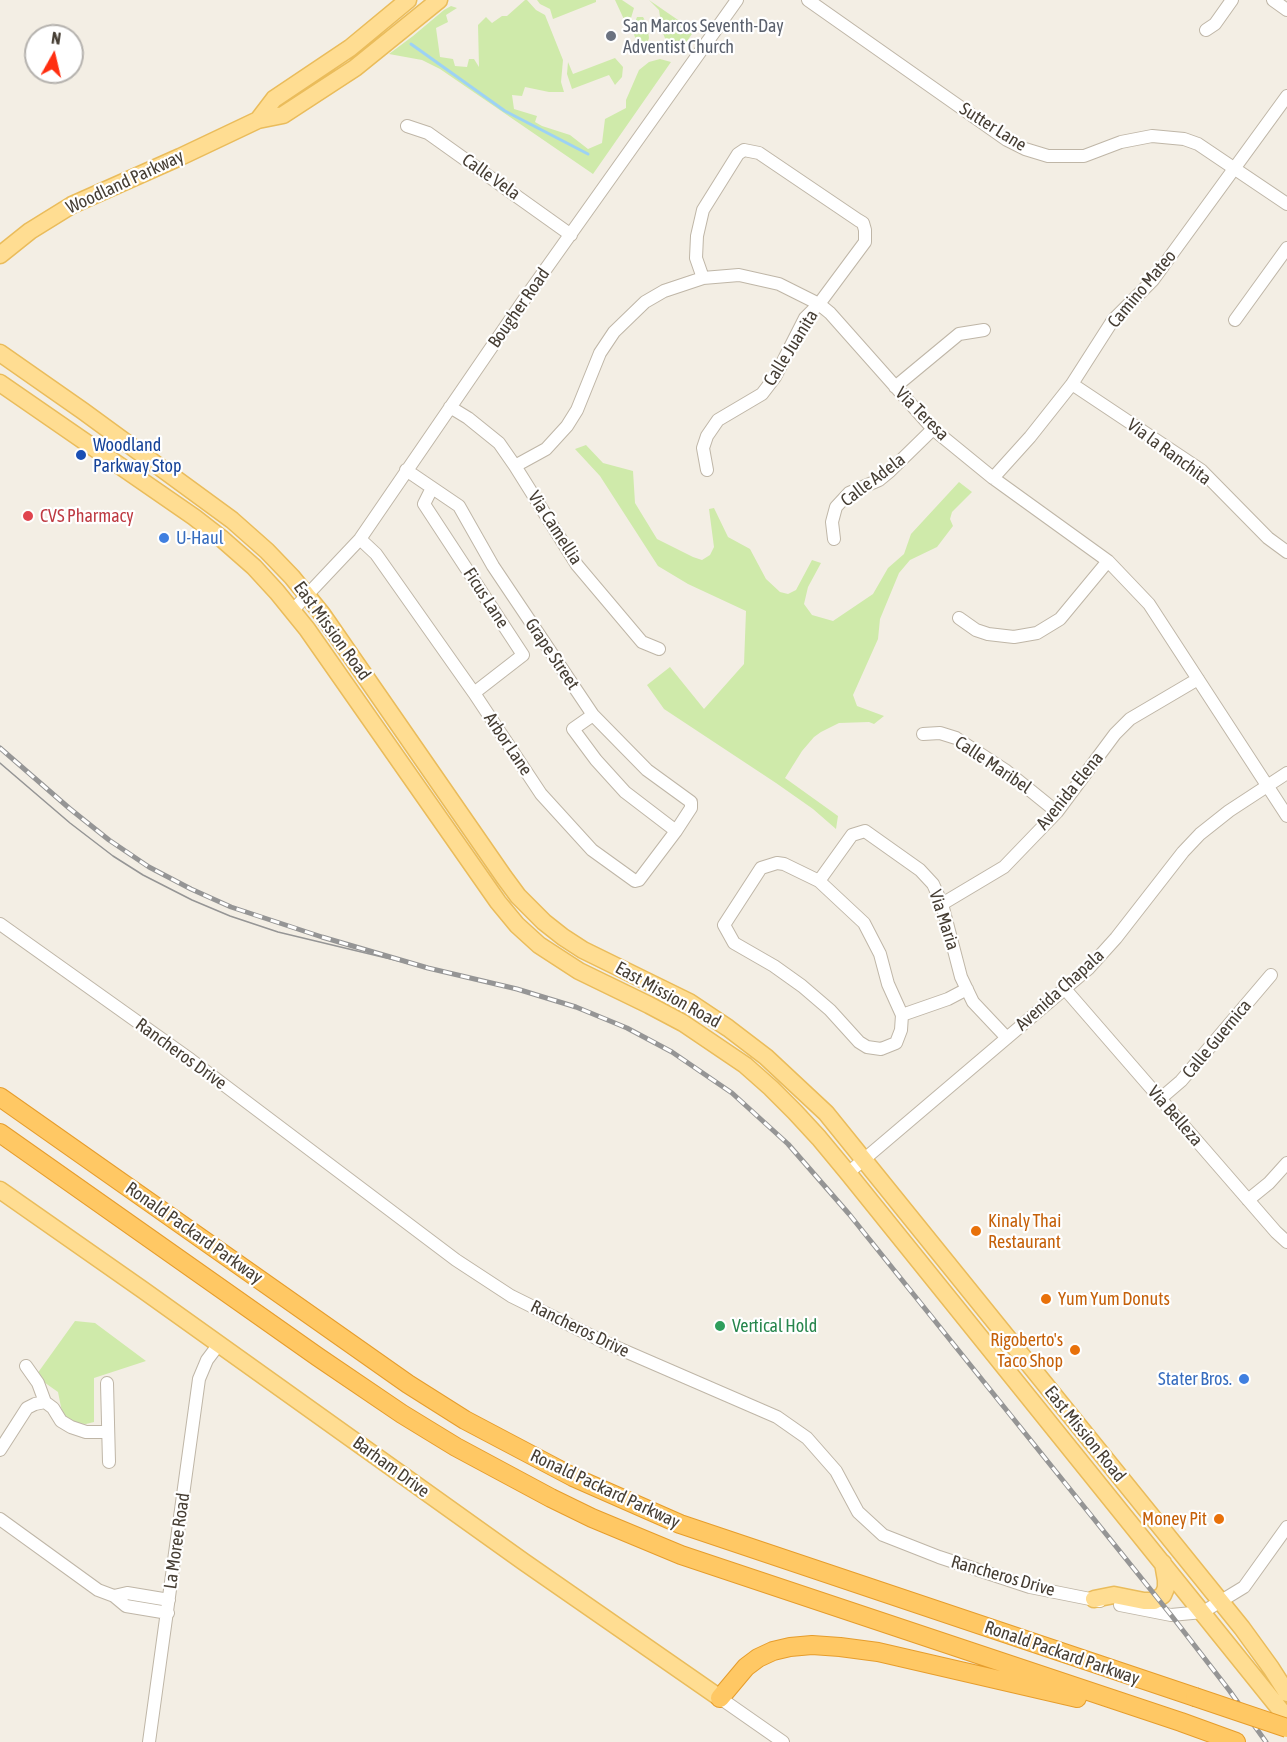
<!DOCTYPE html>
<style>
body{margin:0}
#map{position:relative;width:1287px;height:1742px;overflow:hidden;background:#f3eee4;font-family:"Asap Condensed",sans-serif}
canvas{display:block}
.north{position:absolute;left:24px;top:24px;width:60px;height:60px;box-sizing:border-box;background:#fff;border:2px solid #b5b2ae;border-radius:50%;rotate:8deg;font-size:16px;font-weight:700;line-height:24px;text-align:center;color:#463e34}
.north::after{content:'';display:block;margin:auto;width:21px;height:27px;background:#ff2e10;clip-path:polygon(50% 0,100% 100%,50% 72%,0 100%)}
</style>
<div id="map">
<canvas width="1287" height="1742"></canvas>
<div class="north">N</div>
</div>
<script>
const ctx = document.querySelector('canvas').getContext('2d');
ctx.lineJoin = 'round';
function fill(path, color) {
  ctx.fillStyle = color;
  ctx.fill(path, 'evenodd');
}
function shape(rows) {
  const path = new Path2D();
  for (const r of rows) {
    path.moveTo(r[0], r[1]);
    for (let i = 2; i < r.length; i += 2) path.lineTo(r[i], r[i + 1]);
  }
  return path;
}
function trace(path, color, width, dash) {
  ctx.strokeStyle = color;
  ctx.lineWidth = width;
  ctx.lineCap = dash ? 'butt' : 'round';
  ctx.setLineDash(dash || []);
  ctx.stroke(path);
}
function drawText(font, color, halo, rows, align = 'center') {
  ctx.font = font + ' "Asap Condensed",sans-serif';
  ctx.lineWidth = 4.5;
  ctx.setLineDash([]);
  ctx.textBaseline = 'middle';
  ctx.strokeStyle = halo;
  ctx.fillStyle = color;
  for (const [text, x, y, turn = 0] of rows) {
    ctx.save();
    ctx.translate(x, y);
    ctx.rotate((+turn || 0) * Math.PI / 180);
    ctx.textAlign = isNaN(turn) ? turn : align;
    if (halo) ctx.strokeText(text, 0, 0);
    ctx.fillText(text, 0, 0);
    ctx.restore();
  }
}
const green = shape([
 [525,0,527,0,536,10,545,15,563,60,561,82,564,92,549,92,525,87,522,96,512,95,514,109,537,116,535,122,542,126,570,135,588,149,602,143,605,119,626,108,626,100,639,70,649,62,660,59,671,62,593,174,440,69,422,60,389,54,413,36,444,10,451,6,457,8,446,15,448,22,436,28,440,57,453,59,455,66,467,67,469,59,474,59,479,67,478,25,486,17,492,23,502,16,507,16],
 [537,0,596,0,596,2,553,19,550,9,540,4],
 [615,0,622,0,634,8,628,28],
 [649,0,694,31,685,44,679,49,667,43,662,31,659,10],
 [637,17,643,17,647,24,649,38,645,50,641,51,632,30],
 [615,58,623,67,622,77,615,85,609,75,572,89,567,74,568,62,573,74],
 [586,445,603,463,633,471,635,503,657,539,693,557,702,560,710,555,714,547,709,509,714,508,728,537,750,549,766,579,780,592,788,594,796,590,812,560,821,563,808,587,804,604,812,615,833,621,873,594,888,568,904,554,911,534,959,482,972,492,952,512,950,519,953,526,937,547,910,560,899,573,880,619,878,639,853,695,857,706,884,716,874,724,869,722,839,723,821,732,814,737,802,751,785,778,838,816,836,829,813,809,776,783,664,709,647,685,670,667,704,709,744,664,746,611,688,584,658,566,600,476,575,449],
 [75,1321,95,1323,146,1361,94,1378,94,1422,86,1424,72,1423,63,1417,58,1392,41,1380,37,1374]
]);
const stream = shape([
 [411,44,505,111,588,154]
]);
const minor = shape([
 [808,0,1007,140,1025,149,1048,156,1084,156,1121,142,1152,136,1184,139,1198,144,1287,204],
 [1273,0,1287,10],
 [1206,30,1215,24,1232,0],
 [407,126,428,133,571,235],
 [703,278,696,258,697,236,703,210,738,154,744,150,759,153,858,220,863,223,865,230,865,242,819,304,805,318,775,377,762,394,718,420,707,436,703,448,707,470],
 [1235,320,1287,248],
 [1072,384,1201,470,1268,538,1287,552],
 [895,387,959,334,984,330],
 [450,407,468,418,499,443,515,466,577,565,642,642,659,649],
 [515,466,546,449,567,426,577,410,600,353,614,332,645,302,664,291,703,278,739,275,779,284,819,304,830,313,933,429,993,478,1108,561,1149,604,1287,816],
 [993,478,1030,437,1072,384,1113,320,1153,280,1287,96],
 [432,488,424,504,523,655,474,693],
 [360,539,376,554,474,693,541,794,592,850,635,881,639,880,676,831,691,808,691,802,647,770,593,715,493,566,459,506,406,470],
 [834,539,832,522,836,507,849,493,879,480,890,471,933,429],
 [293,610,360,539,528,294,737,0],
 [959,618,976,630,988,634,1014,637,1037,633,1060,619,1108,561],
 [593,715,573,729,596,760,625,792,676,831],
 [923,734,940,733,956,738,1005,770,1057,812],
 [777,863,784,864,819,881,864,923,880,954,888,984,902,1015,901,1030,896,1043,881,1049,867,1047,859,1042,830,1010,802,986,774,966,734,943,724,925,761,868,777,863],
 [819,881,852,835,865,831,920,870,933,884,942,904,961,977,973,1002,1007,1038],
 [942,904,1004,867,1057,812,1115,734,1130,719,1198,679],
 [0,924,191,1060,456,1260,511,1296,604,1342,777,1417,807,1438,836,1471,858,1512,883,1535,939,1557,1030,1587,1100,1601],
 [1065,989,1276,1232,1287,1242],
 [902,1015,948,999,967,989],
 [1160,1099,1181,1081,1271,975],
 [848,1173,1088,969,1116,938,1183,852,1200,834,1229,811,1287,773],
 [1248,1200,1269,1183,1287,1163],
 [26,1366,38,1383,45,1402],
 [107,1383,109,1462],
 [0,1450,27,1408,35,1404,45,1402,53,1408,61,1421,71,1427,86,1432,107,1432],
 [0,1519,98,1590,114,1596],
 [1120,1605,1171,1615,1203,1612,1244,1587,1287,1527],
 [168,1613,126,1606,114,1596,127,1593,169,1600],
 [720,1698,783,1742],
 [149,1742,199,1379,207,1360,219,1344]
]);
const major = shape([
 [258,120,274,99,350,48,408,0],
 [0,255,30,231,72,205,180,157,258,120,283,115,355,68,439,0],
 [0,353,83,411,232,520,267,551,292,577,322,614,504,877,518,896,544,922,563,937,583,950,689,1002,728,1028,766,1057,826,1113,1242,1628,1271,1668,1287,1693],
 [0,383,194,517,221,538,254,567,277,592,307,629,498,902,517,925,539,945,579,971,649,1005,683,1023,745,1065,771,1088,795,1112,819,1138,848,1173,1287,1718],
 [0,1190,143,1290,524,1562,720,1698],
 [1094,1599,1114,1595,1144,1601,1154,1601,1163,1595,1166,1588,1166,1580,1163,1563]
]);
const highway = shape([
 [0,1097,408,1384,465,1420,573,1477,680,1524,1195,1697],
 [0,1133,318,1357,402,1414,456,1447,551,1498,592,1518,681,1555,1181,1722,1236,1742],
 [720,1698,746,1667,758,1658,773,1651,790,1647,812,1645,840,1647,878,1652,1077,1698]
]);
const tram = shape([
 [0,763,70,823,113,856,143,875,192,900,230,916,278,932,428,968]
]);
const rail = shape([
 [0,748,69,808,109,840,149,867,191,889,231,907,322,937,428,968,517,989,576,1007,627,1028,672,1052,732,1093,788,1144,849,1214,1171,1615,1229,1690,1266,1742]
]);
const highwayBridge = shape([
 [1195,1697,1287,1728]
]);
const markers = [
 [611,36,6,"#6b7280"],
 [81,455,6,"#1a4fb4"],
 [28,516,6,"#e0444e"],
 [164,538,6,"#3f7fe0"],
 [976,1231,6,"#e8710a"],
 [1046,1299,6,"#e8710a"],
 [720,1326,6,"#2e9e5b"],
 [1075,1350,6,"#e8710a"],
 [1244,1379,6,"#3f7fe0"],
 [1219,1519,6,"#e8710a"]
];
const worshipNames = [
 ["San Marcos Seventh-Day",623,26],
 ["Adventist Church",623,47]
];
const streetNames = [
 ["Sutter Lane",993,127,32],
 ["Calle Vela",491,177,35],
 ["Woodland Parkway",125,182,-25],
 ["Camino Mateo",1142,289,-50],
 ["Bougher Road",519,308,-55],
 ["Calle Juanita",791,348,-58],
 ["Via Teresa",922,414,45],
 ["Via la Ranchita",1169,452,36],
 ["Calle Adela",873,480,-37],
 ["Via Camellia",555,528,57],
 ["Ficus Lane",486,598,57],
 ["East Mission Road",332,631,54],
 ["Grape Street",552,654,56],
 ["Arbor Lane",508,744,56],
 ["Calle Maribel",993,765,34],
 ["Avenida Elena",1070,791,-51],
 ["Via Maria",944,920,72],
 ["Avenida Chapala",1060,990,-42],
 ["East Mission Road",668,995,29],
 ["Calle Guernica",1217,1039,-50],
 ["Rancheros Drive",181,1054,36],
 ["Via Belleza",1175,1116,49],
 ["Ronald Packard Parkway",194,1233,35],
 ["Rancheros Drive",580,1329,26],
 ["East Mission Road",1085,1434,51],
 ["Barham Drive",391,1467,36],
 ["Ronald Packard Parkway",605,1489,25],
 ["La Moree Road",177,1541,-82],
 ["Rancheros Drive",1003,1576,16],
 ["Ronald Packard Parkway",1062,1653,19]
];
const transitNames = [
 ["Woodland",93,445],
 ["Parkway Stop",93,466]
];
const healthNames = [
 ["CVS Pharmacy",40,516]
];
const shopNames = [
 ["U-Haul",176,538],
 ["Stater Bros.",1232,1379,"right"]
];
const foodNames = [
 ["Kinaly Thai",988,1221],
 ["Restaurant",988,1242],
 ["Yum Yum Donuts",1058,1299],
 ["Rigoberto's",1063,1340,"right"],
 ["Taco Shop",1063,1361,"right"],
 ["Money Pit",1207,1519,"right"]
];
const leisureNames = [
 ["Vertical Hold",732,1326]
];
fill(green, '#cfeaaa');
trace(stream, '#9dd2f4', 3);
trace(minor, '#bfb6a7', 14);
trace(major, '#eabc5b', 19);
trace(highway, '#e69d2c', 20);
trace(minor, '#fff', 12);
trace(major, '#ffdd92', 16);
trace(highway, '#ffc864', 18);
trace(tram, '#959595', 1.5);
trace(rail, '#959595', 5);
trace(rail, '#fff', 3, [9]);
trace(highwayBridge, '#e69d2c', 20, []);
trace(highwayBridge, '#ffc864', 18);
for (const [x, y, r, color] of markers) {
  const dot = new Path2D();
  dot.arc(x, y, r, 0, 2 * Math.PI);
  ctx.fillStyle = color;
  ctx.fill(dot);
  trace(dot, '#fff', 2);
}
drawText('18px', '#5b616d', '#fff', worshipNames, 'left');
drawText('18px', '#463e34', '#fff', streetNames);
drawText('18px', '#164399', '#fff', transitNames, 'left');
drawText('18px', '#be3a42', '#fff', healthNames, 'left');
drawText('18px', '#366cbe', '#fff', shopNames, 'left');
drawText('18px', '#c56008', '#fff', foodNames, 'left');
drawText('18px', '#27864d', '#fff', leisureNames, 'left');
</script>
